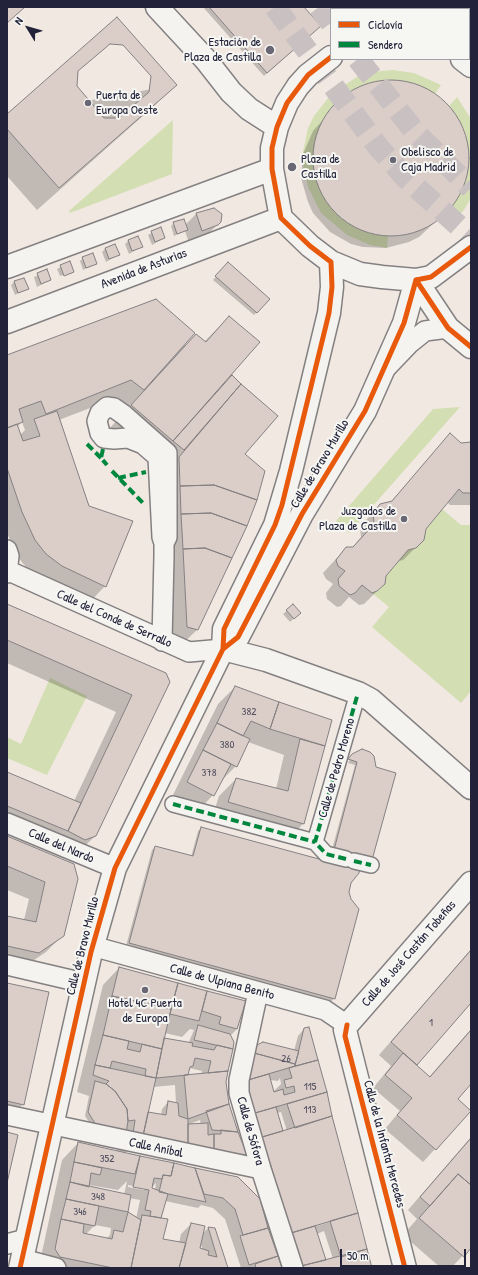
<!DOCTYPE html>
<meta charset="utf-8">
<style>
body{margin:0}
#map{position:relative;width:478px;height:1275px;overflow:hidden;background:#f1e8e2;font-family:"Patrick Hand",sans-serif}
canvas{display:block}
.frame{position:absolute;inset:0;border:8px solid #22223b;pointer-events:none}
.legend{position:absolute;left:330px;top:8px;width:140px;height:52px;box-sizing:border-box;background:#f6f6f2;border:1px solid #a1a1a9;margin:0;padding:5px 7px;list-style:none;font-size:12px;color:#22223b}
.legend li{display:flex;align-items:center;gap:8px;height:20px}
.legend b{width:20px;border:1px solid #a1a1a9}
.north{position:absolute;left:8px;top:8px;width:40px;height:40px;-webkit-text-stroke:3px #f6f6f2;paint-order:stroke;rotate:307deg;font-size:11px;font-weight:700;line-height:16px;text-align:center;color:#22223b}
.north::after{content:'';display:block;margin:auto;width:14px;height:18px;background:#22223b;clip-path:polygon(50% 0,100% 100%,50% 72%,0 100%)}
.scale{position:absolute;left:340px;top:1249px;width:126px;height:18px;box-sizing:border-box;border:2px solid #22223b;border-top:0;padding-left:5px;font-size:12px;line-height:14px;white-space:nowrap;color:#22223b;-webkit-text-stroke:3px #f6f6f2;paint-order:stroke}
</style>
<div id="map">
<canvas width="478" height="1275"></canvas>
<div class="frame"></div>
<ul class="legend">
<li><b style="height:5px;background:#e8590c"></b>Ciclovía</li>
<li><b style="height:5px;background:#00873e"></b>Sendero</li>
</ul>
<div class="north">N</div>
<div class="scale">50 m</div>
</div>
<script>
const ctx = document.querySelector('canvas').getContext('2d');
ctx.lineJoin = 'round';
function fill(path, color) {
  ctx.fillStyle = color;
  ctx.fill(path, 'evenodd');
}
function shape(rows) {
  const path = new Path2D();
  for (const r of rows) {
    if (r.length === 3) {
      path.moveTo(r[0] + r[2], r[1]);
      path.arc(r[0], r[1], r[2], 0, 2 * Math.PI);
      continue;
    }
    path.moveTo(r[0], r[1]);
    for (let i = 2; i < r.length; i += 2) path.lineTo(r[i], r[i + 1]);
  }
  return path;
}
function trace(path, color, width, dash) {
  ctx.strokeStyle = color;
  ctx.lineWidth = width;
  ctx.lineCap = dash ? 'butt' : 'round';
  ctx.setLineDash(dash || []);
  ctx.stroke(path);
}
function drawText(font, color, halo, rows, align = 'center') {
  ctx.font = font + ' "Patrick Hand",sans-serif';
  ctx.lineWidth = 4;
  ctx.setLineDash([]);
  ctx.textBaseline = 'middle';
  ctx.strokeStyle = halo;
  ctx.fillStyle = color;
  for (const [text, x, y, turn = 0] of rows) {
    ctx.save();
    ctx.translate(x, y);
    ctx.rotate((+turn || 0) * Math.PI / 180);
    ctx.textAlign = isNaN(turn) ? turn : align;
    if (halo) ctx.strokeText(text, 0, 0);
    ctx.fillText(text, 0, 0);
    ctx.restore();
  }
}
const green = shape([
 [392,70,414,73,441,85,435,94,412,83,387,81,363,86,352,91,342,99,325,118,316,140,314,153,316,178,326,200,333,210,342,219,364,231,388,236,387,248,370,245,347,235,321,213,308,187,303,165,303,152,308,128,314,116,332,93,357,77,372,72],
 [457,97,471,119,471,198,464,210,450,225,442,217,450,209,462,190,469,162,467,141,464,129,449,106],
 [173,120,172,174,70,213,69,211],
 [460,407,349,533,336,521,433,409],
 [442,509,461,525,471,525,471,691,461,703,372,627,389,607,372,593,377,591,385,584,386,576,408,550,416,548,424,540,426,529],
 [50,678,87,696,47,775,7,758,7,737,21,744]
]);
const shadow = shape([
 [203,7,303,7,317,29,264,76],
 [387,82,412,84,423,88,442,100,456,117,463,129,468,152,465,180,457,198,450,208,419,237,409,242,386,248,363,247,351,244,330,232,313,213,308,202,301,178,303,154,313,131,342,99,363,87],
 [175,85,153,107,37,210,7,176,7,115],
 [214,209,217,225,204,238,189,243,185,231,174,236,171,226,174,223,185,225,196,214],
 [161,228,164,238,152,245,148,235],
 [128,241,141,247,129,254,125,244],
 [105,249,118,255,106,262,102,252],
 [83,258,96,264,83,270,80,261],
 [70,262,73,272,71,274,71,273,60,276,57,269],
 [225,266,257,312,254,315,213,280],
 [47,271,50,280,37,287,34,277],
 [14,282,27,289,15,295,11,285],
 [229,317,221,384,222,386,232,376,277,416,244,454,197,630,180,646,171,644,151,462,110,428,125,411,111,400,59,420,105,586,89,603,29,571,18,557,7,533,7,356,186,345,196,335,204,342],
 [22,422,25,430,20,435,17,427],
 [450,434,461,444,471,443,471,505,450,505,447,502,425,529,416,547,403,560,396,562,385,575,377,591,364,604,359,605,349,597,341,606,337,607,327,599,326,593,333,584,326,579,323,573,346,548,352,548,361,537,360,527,368,518,381,504,390,503],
 [7,605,166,674,96,835,79,852,7,820,7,773,74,801,116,712,7,663],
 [293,605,300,613,290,622,283,614],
 [235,687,330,720,304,823,287,840,212,818,219,796,236,779,276,789,284,755,248,742,236,766,220,782,213,795,197,812,171,799,218,704],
 [352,756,375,768,394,773,331,853,355,765,348,763],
 [201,828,350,882,334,998,331,1002,126,946,152,850,155,847,191,857,198,831],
 [7,837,73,865,63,935,46,952,21,969,7,966,7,917,24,920,29,899,7,890],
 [471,949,471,1002,415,1065,429,1077,471,1029,471,1083,457,1099,435,1149,423,1162,385,1129,400,1111,373,1088,391,1066,379,1055],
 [119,968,245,1002,237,1029,230,1036,225,1082,228,1105,245,1152,244,1155,237,1162,136,1142,125,1153,238,1178,259,1200,281,1268,241,1268,225,1219,213,1208,201,1205,198,1208,165,1201,160,1219,162,1240,179,1243,181,1234,191,1224,202,1234,208,1228,227,1268,40,1268,39,1266,62,1160,78,1143,117,1152,119,1136,93,1128,85,1116,89,1096,77,1092,103,985],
 [190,1029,194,1030,188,1044,164,1039,165,1033,182,1037],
 [189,1068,202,1071,201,1075,187,1076],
 [175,1085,176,1104,168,1102,162,1109,161,1115,147,1113,153,1087],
 [200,1120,201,1125,187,1125],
 [127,1181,124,1195,87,1187,89,1185,118,1190],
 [156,1183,155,1190,150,1189],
 [128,1185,144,1188,144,1190,128,1187],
 [129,1198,140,1200,136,1219,126,1212],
 [95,1225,111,1228,110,1235,106,1239,85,1235],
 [200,1242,203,1250,199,1249],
 [7,983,23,1104,7,1121],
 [304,1029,317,1060,315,1061,317,1061,326,1092,371,1268,293,1268,242,1071,294,1051,298,1036],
 [280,1078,281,1084,273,1092,270,1080,278,1081],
 [281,1112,287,1131,283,1132,277,1113],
 [333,1219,330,1222,314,1227,314,1225],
 [324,1231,333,1259,325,1261,317,1234],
 [471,1137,471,1247,451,1268,441,1268,403,1235,417,1219,408,1210]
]);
const building = shape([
 [7,7,25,7,7,23,7,7],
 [209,7,304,7,321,26,267,73,209,7],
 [117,17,177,85,59,188,7,129,7,114,117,17],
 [110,44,123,45,151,76,149,92,119,118,104,118,77,86,78,71,110,44],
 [391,158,78],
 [393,160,4.5],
 [214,208,222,214,221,222,218,225,202,231,196,213,214,208],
 [184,219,188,230,177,234,173,222,184,219],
 [161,227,165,238,155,242,151,231,161,227],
 [138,236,143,247,132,251,128,240,138,236],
 [115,244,120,255,109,259,105,248,115,244],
 [93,253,97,264,86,268,82,257,93,253],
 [70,261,74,272,64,276,60,265,70,261],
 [228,262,270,299,257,313,215,276,228,262],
 [47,269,51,280,41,284,37,273,47,269],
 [24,278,29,289,18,293,14,281,24,278],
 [156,299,195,333,144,390,131,380,46,414,41,401,19,409,23,422,7,428,7,355,156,299],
 [229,316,260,342,173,441,131,405,196,334,206,342,229,316],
 [232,375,241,384,184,450,173,441,232,375],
 [241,384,278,416,245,454,265,471,257,500,214,485,180,486,179,457,241,384],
 [57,411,89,506,133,521,106,587,62,566,46,554,35,540,22,512,7,468,7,428,17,424,23,441,40,436,34,419,57,411],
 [450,433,461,443,471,442,471,493,463,493,459,489,426,529,424,540,416,548,408,550,386,576,385,584,377,591,372,593,362,585,355,593,350,595,339,586,338,579,345,571,338,566,336,560,346,547,353,547,374,524,373,513,380,504,392,501,450,433],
 [214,485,257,500,247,526,211,513,181,514,180,486,214,485],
 [211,513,247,526,232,558,205,548,183,549,181,514,211,513],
 [205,548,232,558,198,630,187,627,183,549,205,548],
 [7,604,166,673,170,682,96,836,85,840,68,831,132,695,7,640,7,604],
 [293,604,301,613,294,619,286,610,293,604],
 [235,686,279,702,270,729,251,721,243,736,217,723,235,686],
 [279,702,332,720,325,746,270,729,279,702],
 [217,723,250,739,237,767,203,750,217,723],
 [300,739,325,746,304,824,228,802,236,778,288,791,300,739],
 [362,749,370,752,374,756,376,767,396,773,372,860,334,850,357,762,348,759,352,754,362,749],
 [203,750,231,764,214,796,187,782,203,750],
 [7,772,81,803,68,831,7,806,7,772],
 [201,827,330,862,360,868,359,873,351,883,349,892,351,899,359,909,335,999,129,943,155,846,193,856,201,827],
 [7,836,74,864,78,879,64,936,39,953,7,946,7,916,36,922,45,882,7,866,7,836],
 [471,950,471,1003,417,1065,391,1042,471,950],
 [119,967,178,983,171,1009,112,996,119,967],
 [7,983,49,992,24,1105,7,1101,7,983],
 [178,983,207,991,199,1021,170,1014,178,983],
 [207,991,246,1001,237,1029,219,1024,221,1017,202,1011,207,991],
 [112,996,171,1009,162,1049,103,1035,112,996],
 [198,1025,230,1034,234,1042,233,1049,194,1040,198,1025],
 [309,1027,318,1060,295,1066,304,1028,309,1027],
 [471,1030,471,1084,458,1099,471,1111,436,1150,397,1115,412,1098,385,1075,403,1053,430,1077,471,1030],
 [103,1035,129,1041,127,1049,140,1052,142,1044,162,1049,156,1078,145,1076,146,1069,112,1061,110,1068,95,1065,103,1035],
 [164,1038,193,1043,192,1046,214,1050,217,1045,233,1049,228,1071,208,1073,211,1061,195,1058,193,1066,190,1067,188,1075,156,1078,164,1038],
 [263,1042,299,1051,295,1064,254,1053,255,1046,263,1042],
 [254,1053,295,1064,295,1066,248,1080,254,1053],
 [318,1060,327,1092,255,1113,250,1097,248,1080,269,1074,274,1092,283,1089,284,1095,295,1092,294,1086,286,1088,284,1080,292,1078,289,1068,318,1060],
 [95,1065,156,1078,143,1136,133,1134,135,1120,128,1121,127,1109,115,1091,106,1084,109,1081,93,1075,95,1065],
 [228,1071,226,1082,229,1104,188,1119,184,1075,228,1071],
 [95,1081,106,1084,115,1091,127,1109,128,1121,126,1133,96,1125,88,1112,95,1081],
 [327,1092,332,1116,295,1128,287,1104,327,1092],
 [168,1101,178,1103,179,1116,188,1119,188,1146,143,1136,148,1112,166,1115,168,1101],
 [229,1104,238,1132,212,1130,206,1111,229,1104],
 [276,1107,283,1131,262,1137,255,1113,276,1107],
 [332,1116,358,1213,291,1233,262,1137,332,1116],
 [208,1123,208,1135,214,1134,214,1150,188,1146,188,1124,208,1123],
 [221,1130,238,1132,246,1152,245,1155,214,1150,214,1134,221,1134,221,1130],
 [7,1132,18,1135,7,1183,7,1132],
 [471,1138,471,1185,458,1174,430,1206,420,1197,471,1138],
 [78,1142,140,1156,135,1174,74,1162,78,1142],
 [140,1156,174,1163,171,1176,163,1175,162,1179,154,1178,152,1188,168,1194,161,1218,150,1216,151,1211,145,1210,149,1190,133,1187,140,1156],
 [74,1162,102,1168,100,1175,91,1173,89,1187,70,1182,74,1162],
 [174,1163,195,1168,206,1202,159,1192,163,1175,171,1176,174,1163],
 [195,1168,238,1177,260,1199,268,1228,243,1235,235,1209,223,1198,204,1194,195,1168],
 [458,1174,471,1185,471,1248,464,1257,419,1218,458,1174],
 [70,1182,131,1195,128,1212,66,1199,70,1182],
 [66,1199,99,1206,95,1226,61,1219,66,1199],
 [128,1212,141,1220,131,1268,113,1268,60,1257,55,1249,61,1219,84,1224,83,1233,112,1239,114,1230,123,1232,128,1212],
 [358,1213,367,1249,341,1257,330,1221,358,1213],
 [142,1215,168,1219,163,1239,186,1243,179,1268,131,1268,142,1215],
 [191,1223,205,1226,200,1248,209,1251,208,1255,217,1257,208,1227,215,1228,228,1268,179,1268,191,1223],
 [315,1226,326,1260,301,1266,291,1233,315,1226],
 [268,1228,278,1256,249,1265,240,1236,268,1228],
 [367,1249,372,1268,302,1268,301,1266,367,1249],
 [278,1256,282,1268,256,1268,255,1264,278,1256]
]);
const trunkTunnel = shape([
 [275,7,379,148,405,177,471,237],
 [319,7,331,23],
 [358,59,415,132,471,188]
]);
const pedestrian = shape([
 [173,804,315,842],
 [346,859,326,854,315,842,358,693],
 [354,861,371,865]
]);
const minor = shape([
 [387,367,410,343,425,331,448,328],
 [7,550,9,556,7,573],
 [9,571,189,652,223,649],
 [162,641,164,556,164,543,167,537,167,453,124,415,114,408,107,407,100,413,97,421,100,433,104,438,114,439,128,438,143,444,158,457,162,537,164,543],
 [7,823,115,868],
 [92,946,325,1010,347,1025],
 [7,965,84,983],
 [258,992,239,1080,239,1093,261,1169,293,1268],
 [7,1115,261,1169],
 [7,1244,26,1239],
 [22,1259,56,1268]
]);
const tertiary = shape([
 [223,649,266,660,358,693,371,700,471,788],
 [405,1268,345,1030,347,1025,471,883]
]);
const secondary = shape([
 [157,7,206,60,231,92,249,109,277,127],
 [362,7,364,9],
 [452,9,454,7],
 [331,57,308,75,298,86,287,103,277,127,272,148,272,169,281,218,310,246,331,262,360,274,382,277,416,280,431,277,471,247],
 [462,59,471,66],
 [7,267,272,169],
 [416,280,448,328,471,347],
 [7,322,281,218],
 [223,649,238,637,302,514,365,411,404,323,416,280],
 [20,1268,91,952,115,868,223,649,224,629,275,525,291,471,329,313,332,287,331,262]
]);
const quiet = shape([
 [87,444,101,458],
 [103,449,101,458,107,465],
 [112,471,143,503,140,504],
 [118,478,146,472],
 [173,804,315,842],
 [346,859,326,854,315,842,358,693],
 [354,861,371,865]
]);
const cycleway = shape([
 [416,280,448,328,471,347],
 [416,280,431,277,471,247],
 [223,649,238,637,302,514,365,411,404,323,416,280],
 [347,1025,345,1036,405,1268],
 [20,1268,91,952,115,868,223,649,224,629,275,525,282,505,329,313,332,287,331,262,310,246,281,218,272,169,272,148,277,127,287,103,308,75,331,57]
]);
const markers = [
 [270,50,5,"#6a6775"],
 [88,103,4,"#6a6775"],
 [393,160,4,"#6a6775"],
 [292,167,5,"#6a6775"],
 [404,519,4,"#6a6775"],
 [145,990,4,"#6a6775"]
];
const numberNames = [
 ["382",249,712],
 ["380",227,745],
 ["378",209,773],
 ["1",431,1023],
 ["26",286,1059],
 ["115",310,1087],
 ["113",310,1110],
 ["352",107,1159],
 ["348",98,1197],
 ["346",80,1212]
];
const poiNames = [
 ["Estación de",261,43,"right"],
 ["Plaza de Castilla",261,58,"right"],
 ["Puerta de",96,96],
 ["Europa Oeste",96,111],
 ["Obelisco de",401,153],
 ["Caja Madrid",401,168],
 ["Plaza de",301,160],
 ["Castilla",301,175],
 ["Juzgados de",396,512,"right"],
 ["Plaza de Castilla",396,527,"right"],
 ["Hotel 4C Puerta",145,1004,"center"],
 ["de Europa",145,1019,"center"]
];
const streetNames = [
 ["Avenida de Asturias",144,269,-21],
 ["Calle de Bravo Murillo",320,464,-59],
 ["Calle del Conde de Serrallo",114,619,24],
 ["Calle de Pedro Moreno",337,768,-74],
 ["Calle del Nardo",61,846,23],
 ["Calle de Bravo Murillo",83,946,-76],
 ["Calle de José Castán Tobeñas",409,954,-49],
 ["Calle de Ulpiana Benito",222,982,15],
 ["Calle de Sófora",250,1131,74],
 ["Calle de la Infanta Mercedes",384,1144,75],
 ["Calle Aníbal",156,1148,12]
];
fill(green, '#d4deb3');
fill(shadow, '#0003');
fill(building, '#dbcec8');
trace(building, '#848082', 1);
trace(trunkTunnel, '#c8c0c1', 22, [22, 11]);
trace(pedestrian, '#848082', 18);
trace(minor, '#848082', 22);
trace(tertiary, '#848082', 25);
trace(secondary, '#848082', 25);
trace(pedestrian, '#f4f3f0', 15);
trace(minor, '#f4f3f0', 19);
trace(tertiary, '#f4f3f0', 22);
trace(secondary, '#f4f3f0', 22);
trace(quiet, '#00873e', 4, [8, 4]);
trace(cycleway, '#e8590c', 5);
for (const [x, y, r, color] of markers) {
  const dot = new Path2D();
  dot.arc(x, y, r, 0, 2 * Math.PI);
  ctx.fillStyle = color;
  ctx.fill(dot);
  trace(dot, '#f6f6f2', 1.5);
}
drawText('11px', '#535060', null, numberNames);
drawText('13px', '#22223b', '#f6f6f2', poiNames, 'left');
drawText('13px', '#22223b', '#f6f6f2', streetNames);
</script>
